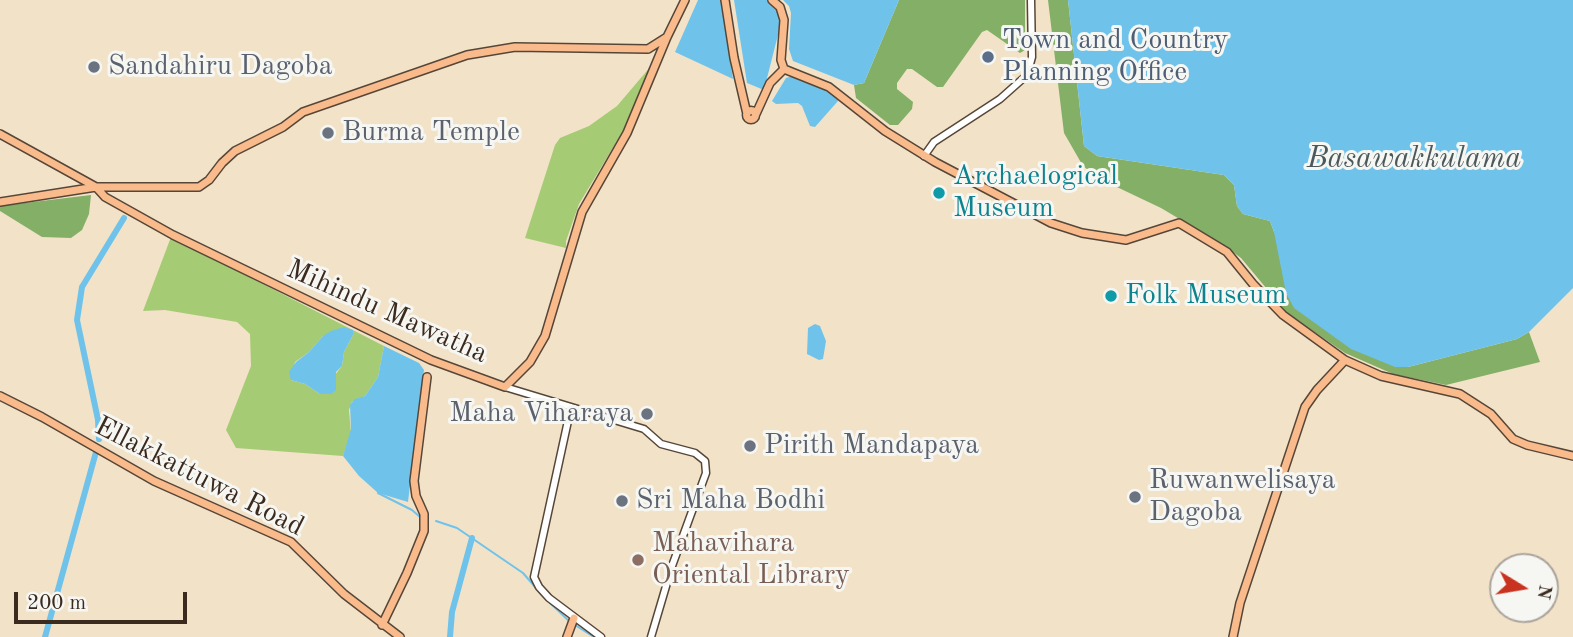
<!DOCTYPE html>
<style>
body{margin:0}
#map{position:relative;width:1573px;height:637px;overflow:hidden;background:#f2e2c8;font-family:"Old Standard TT",serif}
canvas{display:block}
.north{position:absolute;left:1489px;top:553px;width:70px;height:70px;box-sizing:border-box;background:#f6f6f2;border:2px solid #aba49d;border-radius:50%;rotate:101deg;font-size:19px;font-weight:700;line-height:28px;text-align:center;color:#3b2a1e}
.north::after{content:'';display:block;margin:auto;width:24px;height:32px;background:#c8321e;clip-path:polygon(50% 0,100% 100%,50% 72%,0 100%)}
.scale{position:absolute;left:14px;top:592px;width:173px;height:32px;box-sizing:border-box;border:4px solid #3b2a1e;border-top:0;padding-left:9px;font-size:21px;line-height:24px;white-space:nowrap;color:#3b2a1e;-webkit-text-stroke:5px #f6f6f2;paint-order:stroke}
</style>
<div id="map">
<canvas width="1573" height="637"></canvas>
<div class="north">N</div>
<div class="scale">200 m</div>
</div>
<script>
const ctx = document.querySelector('canvas').getContext('2d');
ctx.lineJoin = 'round';
function fill(path, color) {
  ctx.fillStyle = color;
  ctx.fill(path, 'evenodd');
}
function shape(rows) {
  const path = new Path2D();
  for (const r of rows) {
    if (r.length === 3) {
      path.moveTo(r[0] + r[2], r[1]);
      path.arc(r[0], r[1], r[2], 0, 2 * Math.PI);
      continue;
    }
    path.moveTo(r[0], r[1]);
    for (let i = 2; i < r.length; i += 2) path.lineTo(r[i], r[i + 1]);
  }
  return path;
}
function trace(path, color, width, dash) {
  ctx.strokeStyle = color;
  ctx.lineWidth = width;
  ctx.lineCap = dash ? 'butt' : 'round';
  ctx.setLineDash(dash || []);
  ctx.stroke(path);
}
function drawText(font, color, halo, rows, align = 'center') {
  ctx.font = font + ' "Old Standard TT",serif';
  ctx.lineWidth = 6;
  ctx.setLineDash([]);
  ctx.textBaseline = 'middle';
  ctx.strokeStyle = halo;
  ctx.fillStyle = color;
  for (const [text, x, y, turn = 0] of rows) {
    ctx.save();
    ctx.translate(x, y);
    ctx.rotate((+turn || 0) * Math.PI / 180);
    ctx.textAlign = isNaN(turn) ? turn : align;
    if (halo) ctx.strokeText(text, 0, 0);
    ctx.fillText(text, 0, 0);
    ctx.restore();
  }
}
const green = shape([
 [657,59,626,126,579,204,566,241,566,248,525,238,555,145,560,138,589,126,617,106],
 [171,237,384,346,378,377,365,396,352,402,349,410,351,433,343,456,236,448,226,430,251,366,250,334,237,322,165,310,143,311],
 [353,335,344,352,342,366,320,394,305,384,291,380,295,362,309,352,323,336]
]);
const forest = shape([
 [899,0,1025,0,1025,50,1020,53,987,30,982,32,943,87,937,87,912,69,907,69,897,83,897,89,913,102,912,109,898,125,890,125,856,98,854,85,864,83],
 [1048,0,1068,0,1084,146,1097,156,1224,175,1234,185,1237,206,1243,214,1270,221,1274,232,1408,367,1517,339,1529,332,1540,362,1446,385,1393,374,1345,353,1287,313,1241,258,1225,246,1161,208,1100,179,1083,166,1064,133],
 [91,195,89,214,82,230,71,238,42,237,0,211,0,206]
]);
const water = shape([
 [698,0,721,0,733,79,675,52],
 [734,0,767,0,779,8,782,19,764,90,747,83],
 [783,0,899,0,864,83,854,85,793,61,789,49,791,13,789,6],
 [1068,0,1573,0,1573,288,1529,332,1517,339,1408,367,1395,367,1351,349,1294,308,1286,293,1274,232,1270,221,1243,214,1237,206,1234,185,1224,175,1097,156,1084,146],
 [792,76,837,95,838,101,815,127,810,126,802,106,798,103,776,104,772,101,786,78],
 [815,324,820,326,826,341,823,359,819,360,807,354,808,328],
 [344,327,353,330,353,335,344,352,342,366,336,372,336,390,331,394,320,394,305,384,291,380,289,372,296,362,309,352,323,336,331,331],
 [384,346,419,363,424,370,408,502,378,493,359,476,343,456,351,429,350,405,355,399,365,396,378,377]
]);
const stream = shape([
 [378,493,412,510,420,517],
 [436,521,457,528,523,573,536,588],
 [547,600,570,622],
 [575,625,594,637]
]);
const canal = shape([
 [99,439,98,420,77,320,82,287,124,218],
 [45,637,96,452],
 [450,637,452,612,472,538]
]);
const minor = shape([
 [924,156,934,142,1000,99,1027,75,1032,57,1031,0],
 [505,387,644,429,661,444,695,453,705,461,706,473,672,566,651,637],
 [571,407,534,577,539,587,549,598,601,637]
]);
const major = shape([
 [725,0,734,58,747,114],
 [772,0,780,7,784,20,781,60,784,69,829,87,885,131,935,162,1051,223,1082,233,1126,240,1179,223,1227,252,1253,284,1283,315,1345,360,1381,376,1460,394,1491,414,1513,439,1527,445,1573,456],
 [751,115,4.5],
 [755,116,770,83,784,69],
 [0,134,96,187,105,197,173,235,431,360,505,387,530,362,545,336,582,212,627,133,667,37,685,0],
 [0,202,96,187,199,187,209,180,222,163,235,151,283,127,303,112,467,55,515,47,648,49,667,37],
 [0,396,42,417,154,481,291,542,344,594,400,637],
 [382,625,407,573,424,531,424,514,416,496,414,481,427,377],
 [567,637,574,618],
 [1233,637,1240,603,1305,407,1317,390,1345,360]
]);
const markers = [
 [988,57,7,"#5c6f8a"],
 [94,67,7,"#6b7280"],
 [328,133,7,"#6b7280"],
 [939,193,7,"#0f9aa8"],
 [1111,296,7,"#0f9aa8"],
 [647,414,7,"#6b7280"],
 [750,446,7,"#6b7280"],
 [1135,497,7,"#6b7280"],
 [622,501,7,"#6b7280"],
 [638,560,7,"#8d6e63"]
];
const serviceNames = [
 ["Town and Country",1002,41],
 ["Planning Office",1002,73]
];
const worshipNames = [
 ["Sandahiru Dagoba",108,67],
 ["Burma Temple",342,133],
 ["Maha Viharaya",633,414,"right"],
 ["Pirith Mandapaya",764,446],
 ["Ruwanwelisaya",1149,481],
 ["Dagoba",1149,513],
 ["Sri Maha Bodhi",636,501]
];
const cultureNames = [
 ["Archaelogical",953,177],
 ["Museum",953,209],
 ["Folk Museum",1125,296]
];
const streetNames = [
 ["Mihindu Mawatha",387,312,24],
 ["Ellakkattuwa Road",199,477,27]
];
const educationNames = [
 ["Mahavihara",652,544],
 ["Oriental Library",652,576]
];
const waterNames = [
 ["Basawakkulama",1414,159]
];
fill(green, '#a6cb75');
fill(forest, '#84af66');
fill(water, '#6fc3eb');
trace(stream, '#6fc3eb', 2);
trace(canal, '#6fc3eb', 6);
trace(minor, '#564638', 9);
trace(major, '#564638', 10);
trace(minor, '#fff', 6);
trace(major, '#fabb8c', 7);
for (const [x, y, r, color] of markers) {
  const dot = new Path2D();
  dot.arc(x, y, r, 0, 2 * Math.PI);
  ctx.fillStyle = color;
  ctx.fill(dot);
  trace(dot, '#f6f6f2', 2.5);
}
drawText('28px', '#4e5e75', '#f6f6f2', serviceNames, 'left');
drawText('28px', '#5b616d', '#f6f6f2', worshipNames, 'left');
drawText('28px', '#0d838f', '#f6f6f2', cultureNames, 'left');
drawText('28px', '#3b2a1e', '#f6f6f2', streetNames);
drawText('28px', '#785e54', '#f6f6f2', educationNames, 'left');
drawText('italic 30px', '#4b585c', '#f6f6f2', waterNames);
</script>
